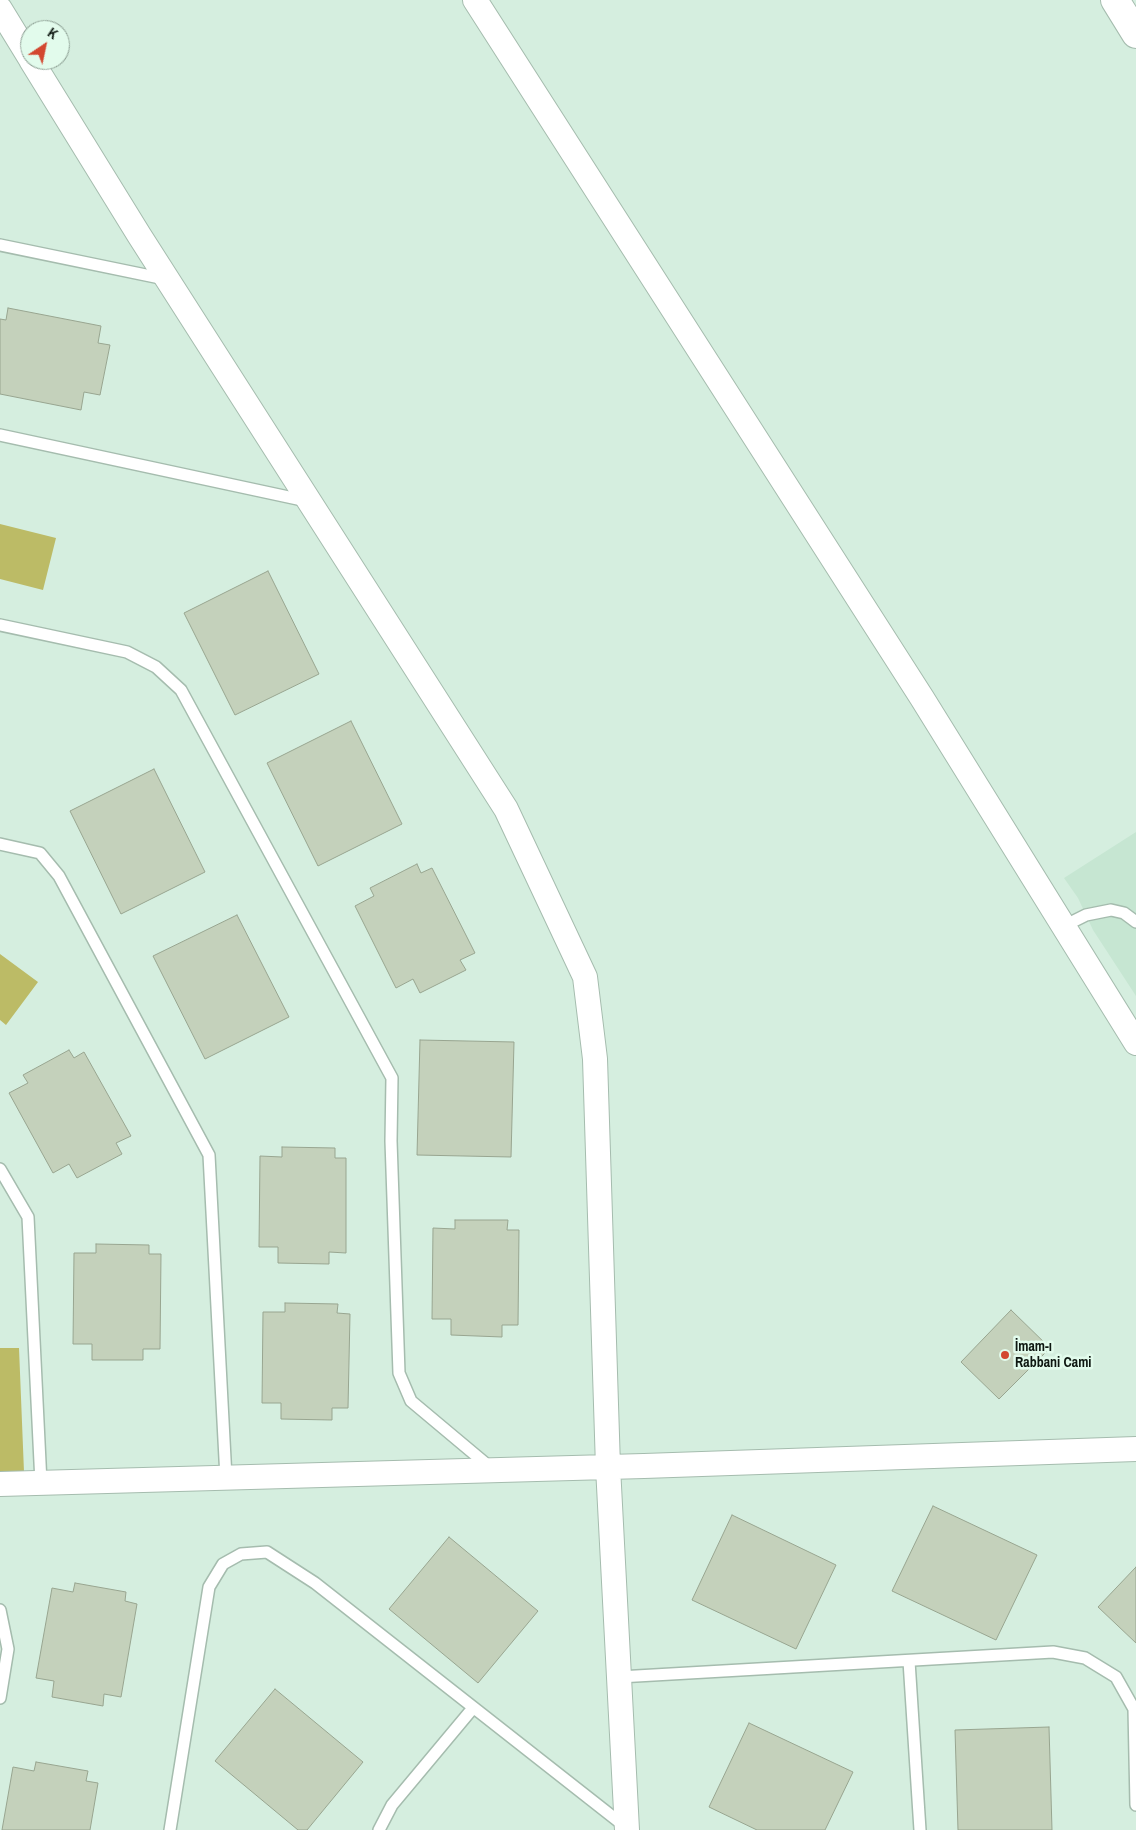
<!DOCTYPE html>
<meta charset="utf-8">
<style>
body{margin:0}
#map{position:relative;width:1136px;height:1830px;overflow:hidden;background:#d5eedf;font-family:"Archivo Narrow",sans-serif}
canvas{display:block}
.north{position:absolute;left:20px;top:20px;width:50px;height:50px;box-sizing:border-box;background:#e2fbec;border:1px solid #8da094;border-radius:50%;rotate:34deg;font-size:14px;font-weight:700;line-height:20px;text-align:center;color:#0e1711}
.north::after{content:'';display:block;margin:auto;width:18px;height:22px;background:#d34730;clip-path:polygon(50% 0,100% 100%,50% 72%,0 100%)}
</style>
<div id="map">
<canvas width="1136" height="1830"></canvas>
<div class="north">K</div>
</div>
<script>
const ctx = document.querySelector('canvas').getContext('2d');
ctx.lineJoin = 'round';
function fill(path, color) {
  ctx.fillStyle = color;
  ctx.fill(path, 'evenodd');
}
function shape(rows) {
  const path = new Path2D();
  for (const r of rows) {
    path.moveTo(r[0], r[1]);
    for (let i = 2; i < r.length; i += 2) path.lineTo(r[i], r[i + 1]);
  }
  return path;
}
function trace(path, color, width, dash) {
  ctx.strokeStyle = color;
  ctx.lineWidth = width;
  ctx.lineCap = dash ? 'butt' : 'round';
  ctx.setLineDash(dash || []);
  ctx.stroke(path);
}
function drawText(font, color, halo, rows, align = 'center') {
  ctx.font = font + ' "Archivo Narrow",sans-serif';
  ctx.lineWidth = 5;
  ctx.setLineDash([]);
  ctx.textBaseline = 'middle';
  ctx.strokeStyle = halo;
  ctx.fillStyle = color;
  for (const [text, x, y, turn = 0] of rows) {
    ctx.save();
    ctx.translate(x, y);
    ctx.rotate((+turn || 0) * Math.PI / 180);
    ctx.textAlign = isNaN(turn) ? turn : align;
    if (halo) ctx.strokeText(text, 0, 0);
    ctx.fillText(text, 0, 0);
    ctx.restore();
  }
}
const built = shape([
 [1136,832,1136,996,1093,930,1078,898,1064,878]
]);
const green = shape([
 [0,524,56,538,43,590,0,579],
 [0,954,38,982,6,1025,0,1020],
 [0,1348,19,1348,24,1472,0,1471]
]);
const building = shape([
 [8,308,101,326,98,343,110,345,100,395,84,392,81,410,0,394,0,319,6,320,8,308],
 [268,571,319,674,235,715,184,613,268,571],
 [351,721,402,824,318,866,267,763,351,721],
 [154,769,205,872,121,914,70,811,154,769],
 [417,864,421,873,432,868,475,953,460,960,466,970,420,993,413,979,396,988,355,906,374,896,370,888,417,864],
 [237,915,289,1017,205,1059,153,956,237,915],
 [420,1040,514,1042,511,1157,417,1155,420,1040],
 [69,1050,74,1058,84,1052,131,1136,116,1143,122,1154,77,1178,69,1164,53,1173,9,1093,28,1083,23,1075,69,1050],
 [282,1147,335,1148,335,1158,346,1158,346,1253,329,1252,329,1264,278,1263,278,1247,259,1247,260,1156,282,1157,282,1147],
 [455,1220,508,1220,507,1230,519,1230,518,1325,502,1325,502,1337,451,1335,451,1319,432,1319,433,1228,455,1229,455,1220],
 [96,1244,149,1245,149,1254,161,1254,160,1349,143,1349,143,1360,92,1360,92,1344,73,1344,74,1253,96,1253,96,1244],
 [285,1303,338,1304,337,1313,350,1314,348,1408,332,1408,332,1420,281,1419,281,1403,262,1403,263,1312,285,1312,285,1303],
 [1011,1310,1050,1348,999,1399,961,1362,1011,1310],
 [933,1506,1037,1555,996,1640,892,1591,933,1506],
 [732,1515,836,1565,796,1649,692,1600,732,1515],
 [449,1537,538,1611,478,1683,389,1609,449,1537],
 [1136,1567,1136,1643,1098,1607,1136,1567],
 [75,1583,126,1592,125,1601,137,1604,121,1697,104,1694,103,1706,52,1697,54,1681,36,1678,52,1588,73,1592,75,1583],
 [275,1689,363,1762,307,1830,298,1830,215,1761,275,1689],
 [749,1723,853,1772,825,1830,757,1830,709,1807,749,1723],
 [1049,1727,1052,1830,958,1830,955,1730,1049,1727],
 [36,1762,88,1771,86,1781,98,1783,90,1830,2,1830,13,1767,34,1771,36,1762]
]);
const service = shape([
 [0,245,165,279],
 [0,435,307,501],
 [0,625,127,652,156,667,181,690,392,1078,391,1141,399,1373,411,1401,491,1468],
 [0,844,40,853,59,876,209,1155,226,1478],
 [1064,926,1086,915,1111,910,1124,913,1136,922],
 [0,1169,28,1217,41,1483],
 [0,1610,8,1649,0,1698],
 [909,1661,920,1830],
 [619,1677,1053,1652,1085,1658,1116,1677,1134,1709,1136,1805],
 [170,1830,209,1587,223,1564,241,1554,267,1552,315,1583,627,1828],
 [379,1830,392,1805,473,1708]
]);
const minor = shape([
 [475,0,922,698,1136,1043],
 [0,9,30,58],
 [31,60,139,235,506,809,585,977,595,1059,608,1467,627,1830],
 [0,1484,644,1466,1136,1449]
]);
const secondary = shape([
 [1115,0,1136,34]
]);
const markers = [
 [1005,1355,5,"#d34730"]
];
const poiNames = [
 ["İmam-ı",1015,1347],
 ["Rabbani Cami",1015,1363]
];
fill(built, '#c6e6d2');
fill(green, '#bcbb66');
fill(building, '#c4d1bb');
trace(building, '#98a590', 1);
trace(service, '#a5bcae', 14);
trace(minor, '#a5bcae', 26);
trace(secondary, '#a5bcae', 30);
trace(service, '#fff', 11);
trace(minor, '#fff', 24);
trace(secondary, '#fff', 28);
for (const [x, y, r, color] of markers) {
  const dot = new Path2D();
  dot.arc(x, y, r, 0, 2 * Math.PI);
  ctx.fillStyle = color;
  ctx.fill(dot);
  trace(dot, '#e2fbec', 2);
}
drawText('bold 14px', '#0e1711', '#e2fbec', poiNames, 'left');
</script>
